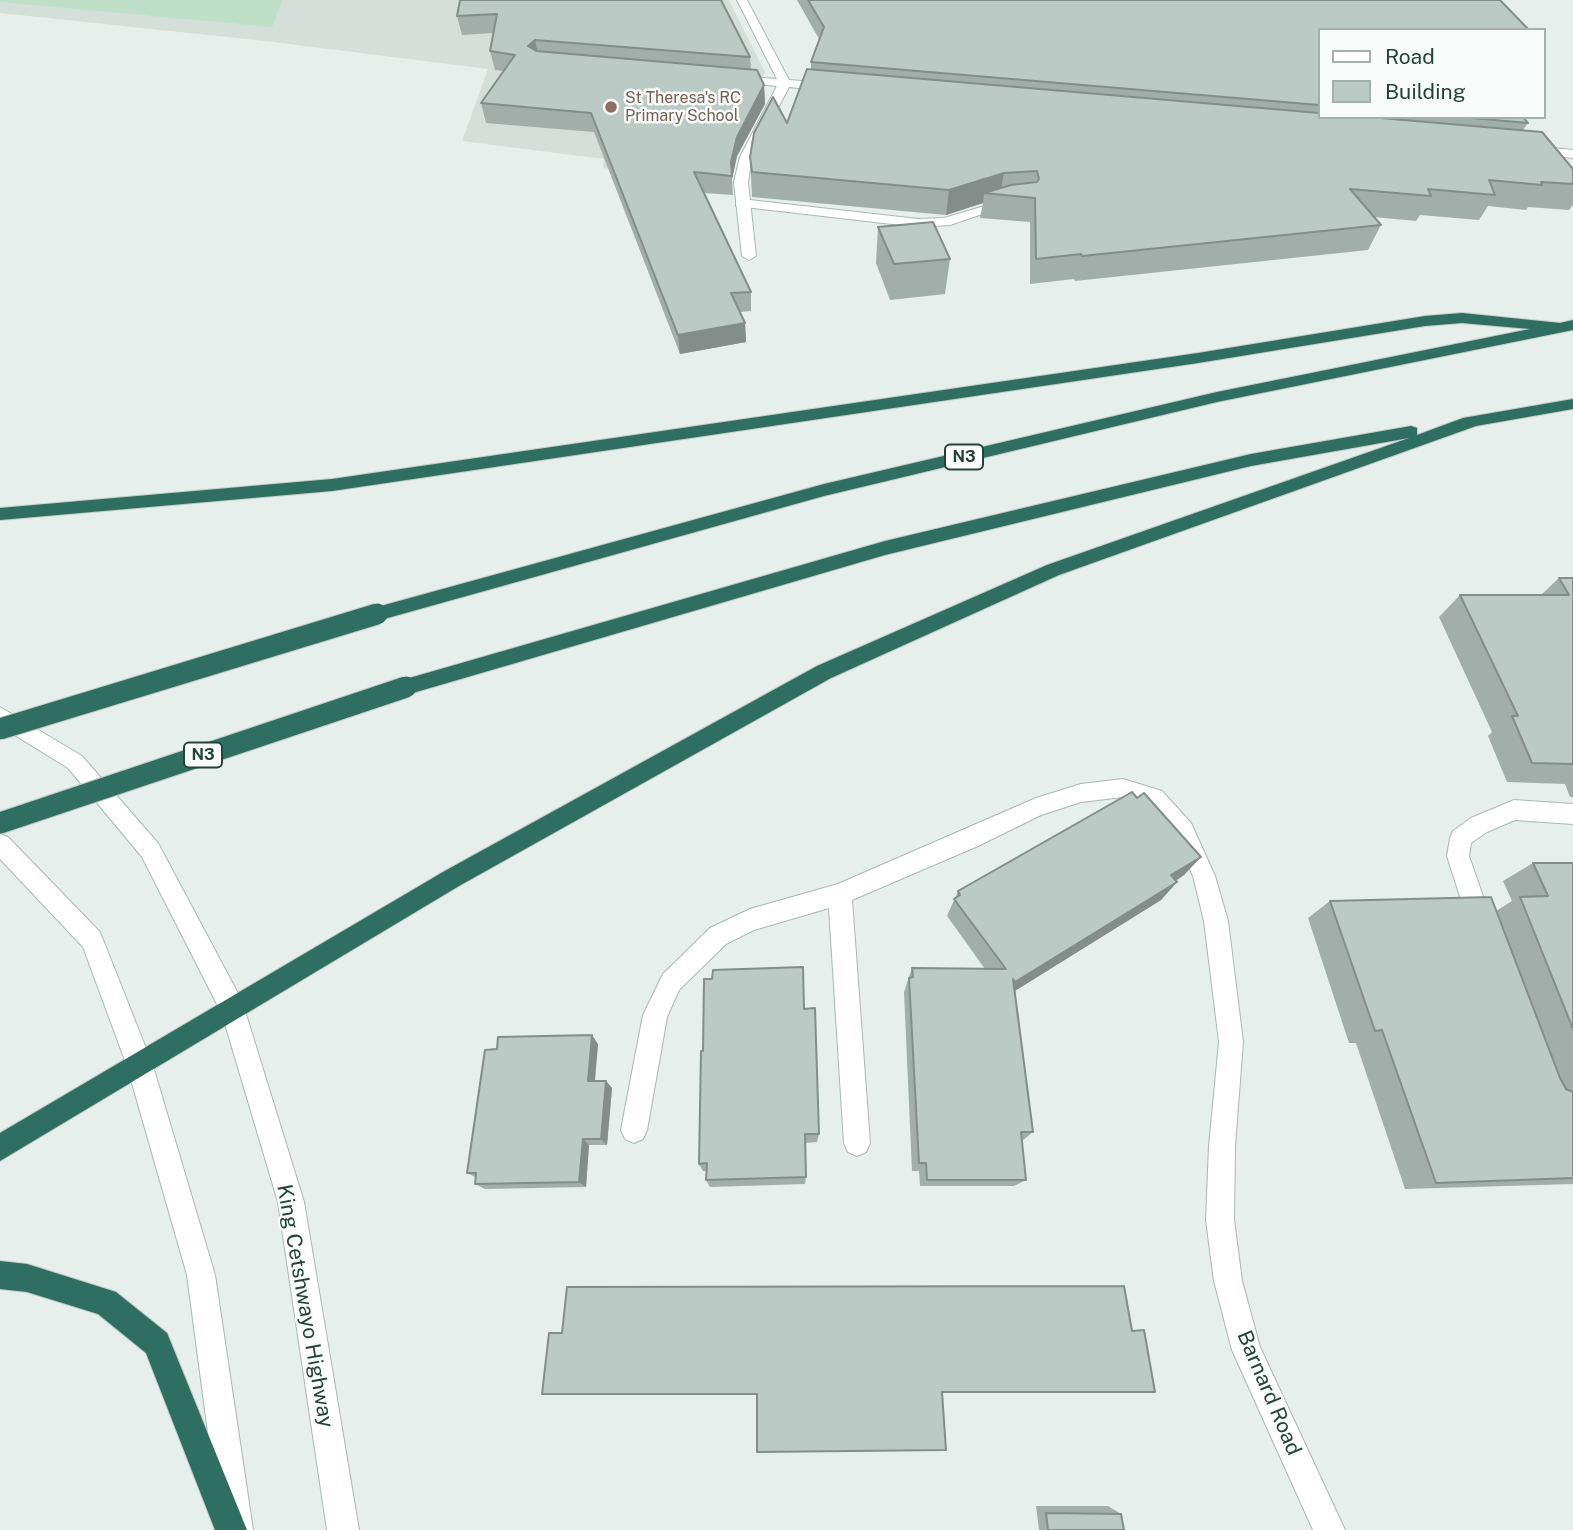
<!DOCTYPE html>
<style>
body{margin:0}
#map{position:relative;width:1573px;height:1530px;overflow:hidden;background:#e6efeb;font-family:"Public Sans",sans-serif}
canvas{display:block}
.legend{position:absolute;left:1318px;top:28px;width:228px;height:91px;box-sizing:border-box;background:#f7fbf9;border:2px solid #a3b1ad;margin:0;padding:9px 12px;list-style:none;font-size:21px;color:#24423a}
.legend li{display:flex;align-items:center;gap:14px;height:35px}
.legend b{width:35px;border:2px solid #a3b1ad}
</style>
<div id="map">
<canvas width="1573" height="1530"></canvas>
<ul class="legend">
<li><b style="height:9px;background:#fff"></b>Road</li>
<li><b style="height:19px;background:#bbcac4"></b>Building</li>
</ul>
</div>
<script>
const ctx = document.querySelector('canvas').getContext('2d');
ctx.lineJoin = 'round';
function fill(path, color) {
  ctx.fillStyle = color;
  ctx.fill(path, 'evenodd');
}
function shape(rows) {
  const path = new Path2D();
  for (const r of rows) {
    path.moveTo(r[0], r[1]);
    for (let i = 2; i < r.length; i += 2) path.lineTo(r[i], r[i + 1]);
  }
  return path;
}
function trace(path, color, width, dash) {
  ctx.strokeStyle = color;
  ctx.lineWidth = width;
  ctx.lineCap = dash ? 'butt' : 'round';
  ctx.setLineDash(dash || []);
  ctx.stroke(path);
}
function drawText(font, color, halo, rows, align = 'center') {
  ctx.font = font + ' "Public Sans",sans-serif';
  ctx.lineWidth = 5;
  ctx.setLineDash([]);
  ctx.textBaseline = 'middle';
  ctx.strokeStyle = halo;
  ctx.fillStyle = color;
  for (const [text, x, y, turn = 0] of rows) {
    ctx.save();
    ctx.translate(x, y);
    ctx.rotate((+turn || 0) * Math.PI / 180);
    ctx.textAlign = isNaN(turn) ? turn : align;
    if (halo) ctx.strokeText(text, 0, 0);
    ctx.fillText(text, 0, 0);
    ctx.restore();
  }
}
const built = shape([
 [0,0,729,0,765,72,714,178,603,168,604,159,462,141,488,69,265,41,0,13]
]);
const green = shape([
 [0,0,282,0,272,27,0,2]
]);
const lane = shape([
 [741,199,918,219,944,218,1008,199,1015,203,950,225,918,227,736,206,736,200,741,199],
 [1123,779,1162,791,1191,823,1215,876,1228,921,1243,1042,1240,1051,1231,1054,1222,1051,1219,1042,1204,921,1193,876,1175,837,1147,805,1123,797,1081,802,1041,815,978,846,852,900,870,1143,866,1152,857,1156,848,1152,844,1143,829,908,754,930,726,944,679,990,667,1017,647,1130,643,1139,634,1143,625,1139,621,1130,643,1015,663,974,710,928,750,909,838,884,1036,798,1081,784,1123,779],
 [1514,800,1573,804,1573,824,1515,820,1487,832,1471,843,1469,856,1492,922,1488,930,1480,933,1472,930,1468,922,1447,856,1450,838,1453,831,1471,818,1514,800]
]);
const street = shape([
 [737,0,747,0,789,80,828,83,834,87,828,91,789,87,752,157,748,182,756,256,749,260,742,256,734,182,740,157,777,86,735,82,729,79,735,76,777,79,737,0],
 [1533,146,1573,150,1573,158,1529,153,1529,147,1533,146],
 [1231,1030,1240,1033,1243,1042,1235,1146,1234,1220,1242,1281,1260,1347,1345,1530,1313,1530,1232,1350,1214,1281,1206,1220,1209,1146,1219,1042,1222,1033,1231,1030]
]);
const secondary = shape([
 [0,707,82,756,158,843,242,1001,304,1202,359,1530,327,1530,278,1202,222,1014,142,857,68,768,0,726,0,707],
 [0,834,8,837,100,932,153,1066,215,1275,253,1530,221,1530,187,1275,127,1066,83,947,0,859,0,834]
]);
const highway = shape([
 [1462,313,1560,323,1573,320,1573,330,1217,402,824,496,377,621,370,619,368,614,370,609,824,484,1217,392,1530,329,1462,323,1425,326,1198,363,332,491,0,520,0,508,332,479,1198,353,1425,316,1462,313],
 [1573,399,1573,409,1476,426,1059,575,831,678,459,886,0,1161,0,1133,443,872,817,666,1047,565,1409,438,1251,466,885,555,406,695,399,693,396,687,399,681,885,541,1251,454,1411,426,1417,428,1417,435,1463,418,1573,399],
 [0,1261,27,1264,116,1292,167,1333,247,1530,215,1530,146,1353,98,1314,27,1292,0,1289,0,1261]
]);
const highwayBridge = shape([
 [0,729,377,614],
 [0,823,406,687]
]);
const wall = shape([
 [460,0,750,57,751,69,764,85,765,104,737,156,732,179,733,195,704,193,751,292,751,311,740,312,745,323,746,342,680,354,594,132,486,123,481,103,503,71,495,70,490,51,493,33,462,35,457,16],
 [797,0,1500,0,1319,30,1319,117,1523,117,1528,123,1523,130,1573,169,1573,205,1569,210,1528,207,1526,210,1488,206,1479,220,1420,215,1416,221,1374,217,1381,225,1368,250,1075,281,1074,279,1030,284,1030,222,980,218,983,203,946,215,752,197,750,157,787,123,811,70,811,62,819,39],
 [878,227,950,259,945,294,890,300,876,263],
 [1559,578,1573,578,1573,797,1570,797,1565,784,1507,782,1488,736,1492,732,1439,617,1460,595,1541,595],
 [1201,857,1184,875,1176,881,1177,882,1161,900,1015,991,1033,1132,1022,1141,1026,1180,1014,1186,920,1186,919,1171,912,1171,904,992,912,968,985,969,947,916,958,891],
 [1533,863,1573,863,1573,1184,1405,1189,1356,1043,1349,1043,1308,918,1330,901,1496,911,1512,901,1503,881],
 [804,1009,819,1134,817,1142,805,1143,806,1177,805,1184,710,1187,706,1180,706,1171,703,1171,699,1164],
 [598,1044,595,1081,606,1081,612,1088,607,1145,589,1145,586,1187,485,1189,475,1184,475,1177,467,1173],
 [1036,1506,1108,1506,1121,1514,1124,1530,1039,1530]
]);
const shadedWall = shape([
 [535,40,539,59,528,46],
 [764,85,765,104,737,156,732,179,731,162,737,137],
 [1004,173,1000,194,984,193,983,203,946,215,949,190],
 [745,323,746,342,680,354,678,335],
 [1201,857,1184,875,1156,893,1171,875],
 [1177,882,1161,900,1005,997,1015,982],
 [592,1035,598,1044,594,1088,588,1081],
 [606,1081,612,1088,607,1145,601,1139],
 [583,1139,589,1145,586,1187,579,1182]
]);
const building = shape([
 [460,0,721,0,750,57,535,40,528,46,536,51,757,70,764,85,737,137,731,162,732,176,694,172,751,292,731,293,745,323,678,335,591,113,481,103,515,55,490,51,497,14,457,16,460,0],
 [808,0,1500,0,1529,30,1319,30,1319,105,811,62,824,27,808,0],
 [807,69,1319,113,1319,117,1369,117,1542,132,1573,169,1573,184,1541,182,1542,185,1489,180,1495,195,1428,189,1431,196,1350,189,1381,225,1082,256,1081,254,1036,259,1035,198,984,193,1011,185,1037,182,1039,179,1037,171,1004,173,949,190,752,172,750,157,754,133,773,97,787,123,807,69],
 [1460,117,1523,117,1528,123,1460,117],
 [933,222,950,259,894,264,878,227,933,222],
 [1559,578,1573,578,1573,764,1532,763,1512,716,1518,716,1460,595,1569,595,1559,578],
 [1132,792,1137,798,1144,793,1201,857,1171,875,1177,882,1015,982,1013,979,1033,1132,1021,1132,1026,1180,927,1180,926,1163,919,1163,909,978,913,977,912,968,1006,969,954,899,960,895,958,891,1132,792],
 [1533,863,1573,863,1573,1029,1520,897,1548,896,1533,863],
 [1491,897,1560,1078,1566,1089,1573,1092,1573,1178,1436,1183,1382,1030,1375,1031,1330,901,1491,897],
 [803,967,804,1009,815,1008,819,1134,805,1134,806,1177,706,1180,707,1163,699,1164,701,1051,703,1051,704,979,712,979,713,970,803,967],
 [592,1035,588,1081,606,1081,601,1139,583,1139,579,1182,475,1184,476,1173,467,1173,485,1050,497,1049,498,1037,592,1035],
 [1124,1286,1132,1331,1144,1330,1155,1392,942,1392,946,1450,757,1452,757,1394,542,1394,549,1333,562,1333,567,1287,1124,1286],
 [1046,1513,1121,1514,1124,1530,1048,1530,1046,1513]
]);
const markers = [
 [611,107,7,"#8d6e63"]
];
const farEducationnames = [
 ["St Theresa's RC",625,98],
 ["Primary School",625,116]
];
const shields = [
 [964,457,38],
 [203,755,38]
];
const shieldNames = [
 ["N3",964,457],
 ["N3",203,755]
];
const nearStreetnames = [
 ["King Cetshwayo Highway",305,1306,80],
 ["Barnard Road",1269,1393,67]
];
fill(built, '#d4dfda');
fill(green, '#bfe0c8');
trace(lane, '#a8b8b2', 2);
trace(street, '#a8b8b2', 2);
trace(secondary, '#a4bbb3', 2);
trace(highway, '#c2cac8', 2);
fill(lane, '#fff');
fill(street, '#fff');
fill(secondary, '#fff');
fill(highway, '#2f6f62');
trace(highwayBridge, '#c2cac8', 23, []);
trace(highwayBridge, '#2f6f62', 21);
fill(wall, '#a1aea9');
fill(shadedWall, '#838d89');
fill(building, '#bbcac4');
trace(building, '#838d89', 2);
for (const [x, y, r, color] of markers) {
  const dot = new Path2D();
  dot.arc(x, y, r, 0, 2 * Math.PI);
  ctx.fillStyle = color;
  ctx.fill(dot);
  trace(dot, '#f7fbf9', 2.5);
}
drawText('16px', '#785e54', '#f7fbf9', farEducationnames, 'left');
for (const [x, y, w] of shields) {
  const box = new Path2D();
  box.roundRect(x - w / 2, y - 12.5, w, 25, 5);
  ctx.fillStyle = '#f7fbf9';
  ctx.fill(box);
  trace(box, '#24423a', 2);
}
drawText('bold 16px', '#24423a', null, shieldNames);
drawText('21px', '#24423a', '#f7fbf9', nearStreetnames);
</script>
